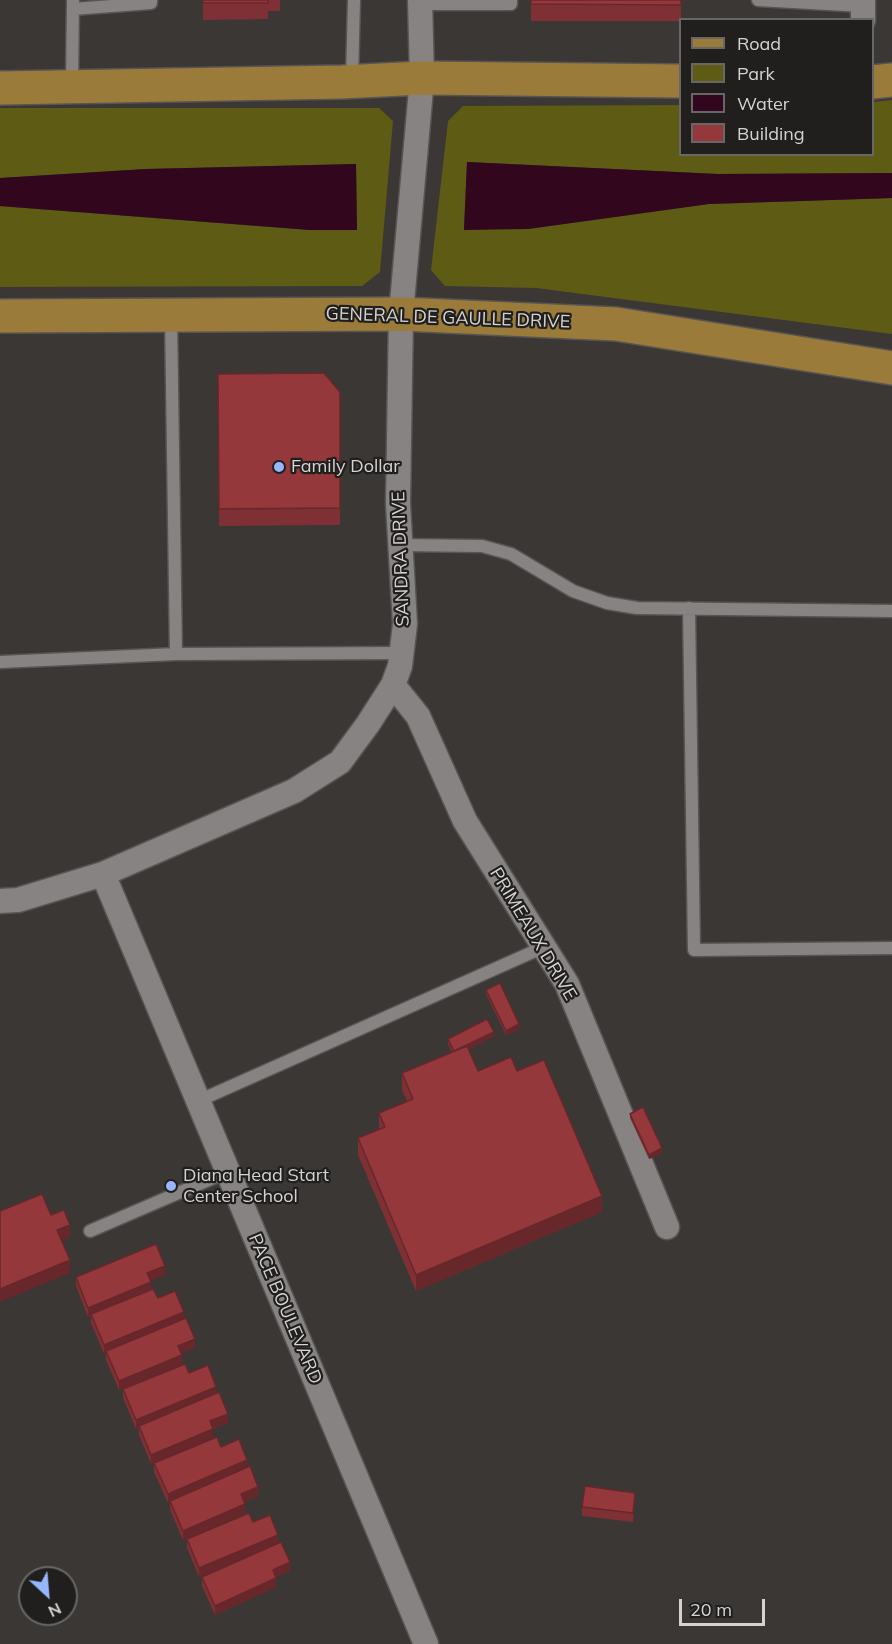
<!DOCTYPE html>
<style>
body{margin:0}
#map{position:relative;width:892px;height:1644px;overflow:hidden;background:#3a3735;font-family:Mulish,sans-serif}
canvas{display:block}
.legend{position:absolute;left:679px;top:18px;width:195px;height:138px;box-sizing:border-box;background:#201f1e;border:2px solid #686766;margin:0;padding:8px 10px;list-style:none;font-size:18px;color:#d5d3d2}
.legend li{display:flex;align-items:center;gap:12px;height:30px}
.legend b{width:30px;border:2px solid #686766}
.north{position:absolute;left:18px;top:1566px;width:60px;height:60px;box-sizing:border-box;background:#201f1e;border:2px solid #686766;border-radius:50%;rotate:154deg;font-size:16px;font-weight:700;line-height:24px;text-align:center;color:#d5d3d2}
.north::after{content:'';display:block;margin:auto;width:21px;height:27px;background:#96b6fd;clip-path:polygon(50% 0,100% 100%,50% 72%,0 100%)}
.scale{position:absolute;left:679px;top:1599px;width:86px;height:27px;box-sizing:border-box;border:3px solid #d5d3d2;border-top:0;padding-left:8px;font-size:18px;line-height:21px;white-space:nowrap;color:#d5d3d2;-webkit-text-stroke:4px #201f1e;paint-order:stroke}
</style>
<div id="map">
<canvas width="892" height="1644"></canvas>
<ul class="legend">
<li><b style="height:8px;background:#9b7b39"></b>Road</li>
<li><b style="height:16px;background:#5d5b14"></b>Park</li>
<li><b style="height:16px;background:#32071e"></b>Water</li>
<li><b style="height:16px;background:#94383c"></b>Building</li>
</ul>
<div class="north">N</div>
<div class="scale">20 m</div>
</div>
<script>
const ctx = document.querySelector('canvas').getContext('2d');
ctx.lineJoin = 'round';
function fill(path, color) {
  ctx.fillStyle = color;
  ctx.fill(path, 'evenodd');
}
function shape(rows) {
  const path = new Path2D();
  for (const r of rows) {
    path.moveTo(r[0], r[1]);
    for (let i = 2; i < r.length; i += 2) path.lineTo(r[i], r[i + 1]);
  }
  return path;
}
function trace(path, color, width, dash) {
  ctx.strokeStyle = color;
  ctx.lineWidth = width;
  ctx.lineCap = dash ? 'butt' : 'round';
  ctx.setLineDash(dash || []);
  ctx.stroke(path);
}
function drawText(font, color, halo, rows, align = 'center') {
  ctx.font = font + ' Mulish,sans-serif';
  ctx.lineWidth = 4.5;
  ctx.setLineDash([]);
  ctx.textBaseline = 'middle';
  ctx.strokeStyle = halo;
  ctx.fillStyle = color;
  for (const [text, x, y, turn = 0] of rows) {
    ctx.save();
    ctx.translate(x, y);
    ctx.rotate((+turn || 0) * Math.PI / 180);
    ctx.textAlign = isNaN(turn) ? turn : align;
    if (halo) ctx.strokeText(text, 0, 0);
    ctx.fillText(text, 0, 0);
    ctx.restore();
  }
}
const green = shape([
 [892,100,892,173,718,174,467,162,464,229,528,229,709,204,892,198,892,334,536,288,445,286,431,270,448,121,463,106,680,105,680,154,872,154,873,102],
 [0,108,379,108,393,121,380,272,362,286,0,287,0,206,310,230,357,230,356,164,146,169,0,178]
]);
const water = shape([
 [467,162,718,174,892,173,892,198,709,204,528,229,464,230],
 [356,164,357,230,310,230,0,206,0,178,146,169]
]);
const lane = shape([
 [758,0,863,6],
 [420,4,511,4,511,0],
 [73,9,151,3,151,0],
 [352,80,354,0],
 [72,86,73,0],
 [171,316,176,654],
 [400,545,482,546,511,554,573,591,607,603,637,608,892,611],
 [689,608,694,950,892,948],
 [0,662,176,654,402,653],
 [198,1101,544,947],
 [90,1231,227,1172]
]);
const street = shape([
 [863,0,863,20],
 [393,685,418,716,465,821,567,984,667,1227],
 [103,874,426,1644],
 [0,901,18,900,103,874,294,791,340,762,368,724,393,685,400,666,405,624,398,504,401,314,422,78,420,0]
]);
const primary = shape([
 [872,82,892,80],
 [0,88,342,82,422,78,680,81],
 [0,316,401,314,616,324,892,368]
]);
const wall = shape([
 [203,0,280,0,280,11,268,11,268,19,203,20],
 [531,0,681,0,681,21,531,21],
 [218,374,340,392,340,525,219,526],
 [486,990,519,1029,506,1035,486,994],
 [494,1036,468,1050,478,1071,517,1071,602,1212,416,1291,358,1155,358,1138,379,1129,379,1113,407,1101,402,1090,402,1073,452,1052,448,1044,448,1039],
 [630,1114,662,1153,649,1159,630,1118],
 [165,1275,151,1280,151,1290,158,1298,184,1319,195,1348,181,1353,182,1364,119,1390,106,1360,106,1353,104,1354,91,1323,91,1316,88,1317,76,1286,76,1277],
 [189,1373,216,1393,228,1423,213,1429,151,1464,139,1435,139,1428,136,1429,123,1398,123,1389],
 [221,1447,247,1467,258,1496,244,1502,245,1513,183,1540,170,1510,170,1502,168,1503,154,1472,154,1463],
 [635,1502,633,1522,582,1516,582,1507],
 [253,1522,278,1543,290,1571,276,1577,276,1587,215,1615,202,1586,202,1577,252,1554,199,1577,187,1548,187,1539]
]);
const shadedWall = shape([
 [519,1024,519,1029,506,1035,506,1031],
 [494,1032,494,1036,455,1057,455,1052],
 [662,1148,662,1153,649,1159,649,1155],
 [602,1196,602,1212,416,1291,416,1275],
 [70,1225,70,1237,57,1243,57,1230],
 [70,1260,70,1273,0,1302,0,1289],
 [165,1266,165,1275,147,1282,147,1273],
 [151,1282,151,1291,88,1317,88,1308],
 [184,1312,184,1321,104,1354,104,1345],
 [195,1339,195,1348,178,1354,178,1346],
 [182,1355,182,1364,119,1390,119,1381],
 [216,1387,216,1396,139,1426,139,1428,136,1429,136,1420],
 [228,1414,228,1423,210,1430,210,1421],
 [213,1429,213,1438,151,1464,151,1455],
 [247,1460,247,1469,168,1503,168,1494],
 [258,1487,258,1496,241,1503,241,1494],
 [635,1493,635,1502,633,1522,633,1513],
 [245,1504,245,1513,183,1540,183,1531],
 [278,1535,278,1544,199,1577,199,1568],
 [290,1562,290,1571,273,1579,273,1570],
 [276,1578,276,1587,215,1615,215,1606]
]);
const building = shape([
 [203,0,268,0,268,3,203,3,203,0],
 [531,0,681,0,681,5,531,4,531,0],
 [324,373,340,392,340,508,219,509,218,374,324,373],
 [500,983,519,1024,506,1031,486,990,500,983],
 [487,1019,494,1032,454,1051,448,1039,487,1019],
 [467,1046,478,1071,511,1057,517,1071,544,1060,602,1196,416,1275,358,1138,385,1127,379,1113,413,1099,402,1073,467,1046],
 [643,1107,662,1148,649,1155,630,1114,643,1107],
 [42,1194,51,1215,64,1210,70,1225,57,1230,70,1260,0,1289,0,1211,42,1194],
 [156,1244,165,1266,147,1273,151,1282,88,1308,76,1277,156,1244],
 [153,1289,158,1298,175,1291,184,1312,104,1345,91,1314,153,1289],
 [186,1318,195,1339,178,1346,182,1355,119,1381,106,1351,186,1318],
 [185,1364,189,1373,208,1365,216,1387,136,1420,123,1389,185,1364],
 [219,1392,228,1414,210,1421,213,1429,151,1455,139,1426,219,1392],
 [217,1437,221,1447,239,1439,247,1460,168,1494,154,1463,217,1437],
 [250,1466,258,1487,241,1494,245,1504,183,1531,170,1501,250,1466],
 [585,1486,635,1493,633,1513,582,1507,585,1486],
 [249,1513,253,1522,270,1515,278,1535,199,1568,187,1539,249,1513],
 [281,1542,290,1562,273,1570,276,1578,215,1606,202,1577,281,1542]
]);
const markers = [
 [279,467,6,"#96b6fd"],
 [171,1186,6,"#96b6fd"]
];
const streetNames = [
 ["GENERAL DE GAULLE DRIVE",448,318,2],
 ["SANDRA DRIVE",401,559,-92],
 ["PRIMEAUX DRIVE",533,934,59],
 ["PACE BOULEVARD",285,1309,67]
];
const poiNames = [
 ["Family Dollar",291,467],
 ["Diana Head Start",183,1176],
 ["Center School",183,1197]
];
fill(green, '#5d5b14');
fill(water, '#32071e');
trace(lane, '#575453', 15);
trace(street, '#575453', 27);
trace(primary, '#575453', 36);
trace(lane, '#878382', 12);
trace(street, '#878382', 24);
trace(primary, '#9b7b39', 33);
fill(wall, '#7f3034');
fill(shadedWall, '#68272a');
fill(building, '#94383c');
trace(building, '#68272a', 1.5);
for (const [x, y, r, color] of markers) {
  const dot = new Path2D();
  dot.arc(x, y, r, 0, 2 * Math.PI);
  ctx.fillStyle = color;
  ctx.fill(dot);
  trace(dot, '#201f1e', 2);
}
drawText('18px', '#d5d3d2', '#201f1e', streetNames);
drawText('18px', '#d5d3d2', '#201f1e', poiNames, 'left');
</script>
